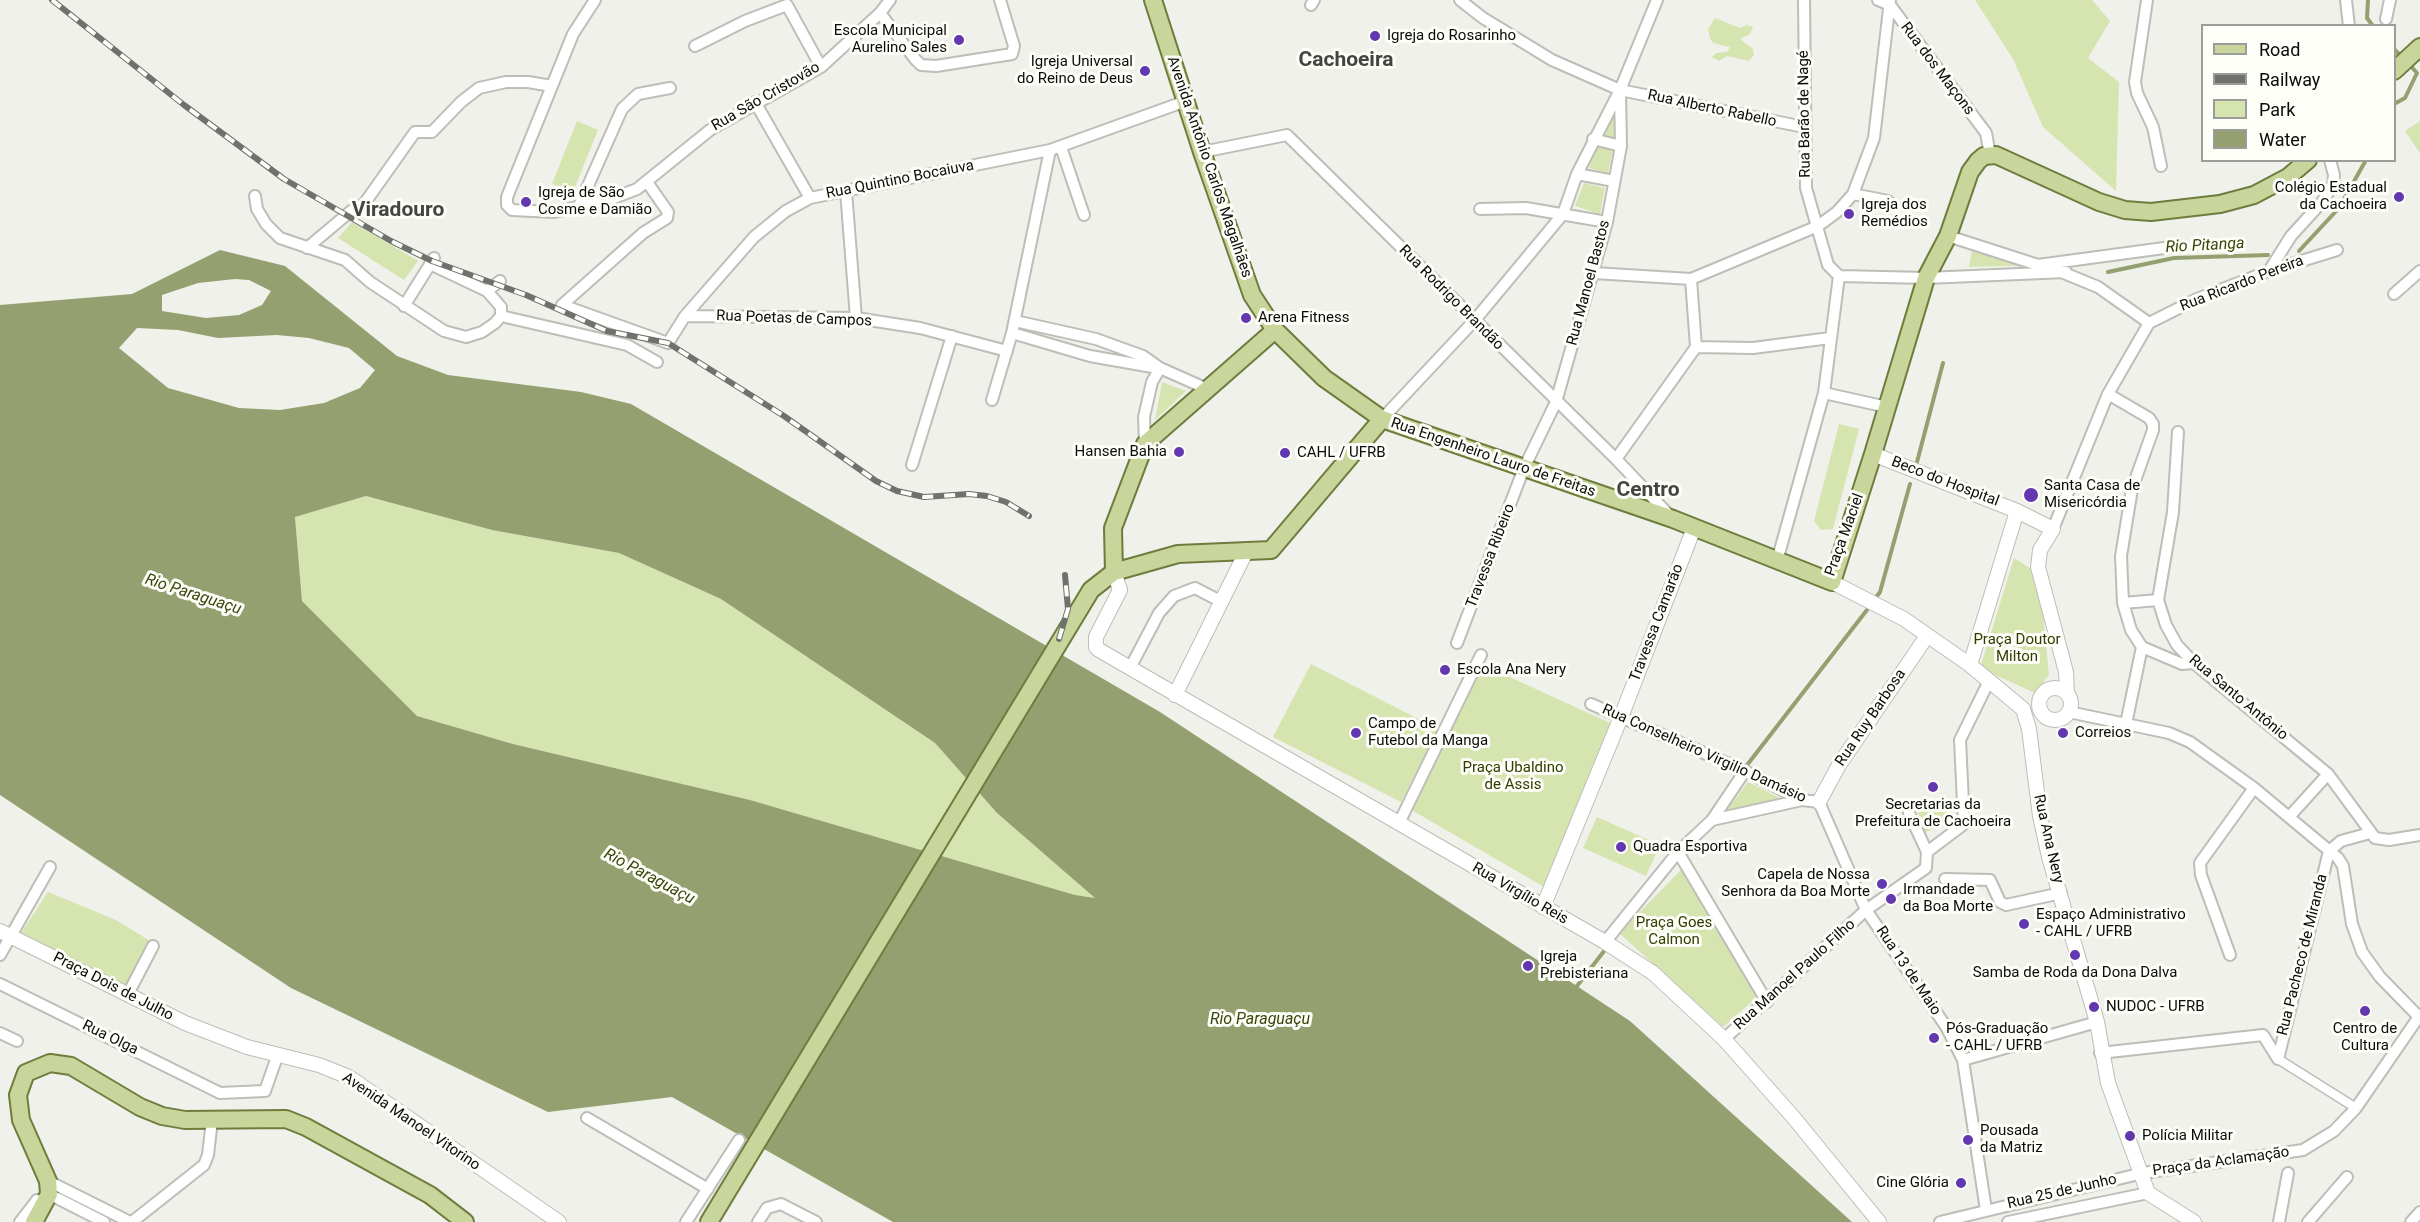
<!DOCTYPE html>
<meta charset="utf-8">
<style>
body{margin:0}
#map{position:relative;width:2420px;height:1222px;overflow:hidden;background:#eff1ea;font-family:Roboto,sans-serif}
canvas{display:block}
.legend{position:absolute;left:2201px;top:24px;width:195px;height:138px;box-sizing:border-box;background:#fcfef7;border:2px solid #9c9d98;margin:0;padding:8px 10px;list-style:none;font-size:18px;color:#0b0c0a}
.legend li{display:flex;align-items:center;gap:12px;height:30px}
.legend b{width:30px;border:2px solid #9c9d98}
</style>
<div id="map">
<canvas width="2420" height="1222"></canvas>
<ul class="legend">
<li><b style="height:8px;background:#c8d59b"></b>Road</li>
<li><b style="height:8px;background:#6f716d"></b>Railway</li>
<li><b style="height:16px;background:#d6e4b0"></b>Park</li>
<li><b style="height:16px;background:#94a06f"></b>Water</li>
</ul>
</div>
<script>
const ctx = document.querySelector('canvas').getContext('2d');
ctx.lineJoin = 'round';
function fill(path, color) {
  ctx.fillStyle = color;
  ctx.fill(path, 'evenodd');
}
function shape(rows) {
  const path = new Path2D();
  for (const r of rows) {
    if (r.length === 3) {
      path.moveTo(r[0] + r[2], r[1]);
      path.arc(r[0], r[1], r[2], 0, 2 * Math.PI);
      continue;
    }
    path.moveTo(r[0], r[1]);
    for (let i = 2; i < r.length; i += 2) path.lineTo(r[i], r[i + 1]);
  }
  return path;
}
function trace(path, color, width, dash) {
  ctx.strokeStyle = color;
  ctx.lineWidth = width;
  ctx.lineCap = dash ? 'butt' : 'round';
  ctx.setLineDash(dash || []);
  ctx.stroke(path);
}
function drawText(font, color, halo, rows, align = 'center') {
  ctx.font = font + ' Roboto,sans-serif';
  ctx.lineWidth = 6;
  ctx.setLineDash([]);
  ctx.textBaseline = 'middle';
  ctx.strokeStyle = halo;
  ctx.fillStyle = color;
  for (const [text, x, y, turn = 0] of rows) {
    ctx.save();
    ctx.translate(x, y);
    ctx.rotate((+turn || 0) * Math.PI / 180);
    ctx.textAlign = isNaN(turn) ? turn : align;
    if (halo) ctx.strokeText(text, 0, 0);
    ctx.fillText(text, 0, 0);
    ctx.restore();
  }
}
const green = shape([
 [1975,0,2092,0,2110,21,2088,58,2119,82,2116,191,2043,127,2013,59],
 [1715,18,1740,28,1747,25,1753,27,1750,34,1740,39,1753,49,1754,55,1749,61,1727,56,1719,61,1712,57,1716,53,1727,52,1730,47,1713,43,1710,38,1708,29],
 [1617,107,1614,139,1602,137],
 [577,121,598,130,573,192,552,184],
 [2420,121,2420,153,2405,131],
 [1597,146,1613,149,1608,173,1589,168],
 [1584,183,1605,188,1600,214,1575,206],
 [352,222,418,261,404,280,338,238],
 [1972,250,2038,265,1969,267],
 [1162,382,1186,391,1155,420],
 [1839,424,1859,429,1833,529,1821,530,1814,521],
 [366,496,492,530,619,553,721,599,935,743,997,813,1096,898,1075,895,750,800,513,744,417,716,302,601,295,517],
 [2014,558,2039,574,2049,675,2035,693,1980,668],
 [1311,664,1438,729,1401,802,1273,737],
 [1481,664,1619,727,1551,891,1408,808],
 [1748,782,1786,801,1727,810],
 [1953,809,1951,823,1925,832,1918,812],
 [1597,817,1660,845,1646,876,1583,848],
 [1681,870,1757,997,1723,1027,1619,933],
 [48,892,116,920,150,941,127,986,21,933]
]);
const water = shape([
 [220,250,285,266,397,356,448,375,581,392,631,404,1160,712,1630,1021,1852,1222,893,1222,672,1097,548,1112,291,988,0,795,0,305,132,294],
 [235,279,249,280,271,291,262,305,239,315,206,318,162,311,162,295,198,283],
 [137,328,178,330,218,338,277,335,309,338,349,348,375,370,360,388,324,403,280,410,239,408,168,388,119,348],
 [366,496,492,530,619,553,721,599,935,743,997,813,1095,898,1075,895,750,800,513,744,417,716,302,601,295,517]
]);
const stream = shape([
 [2368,0,2367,18,2373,26],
 [2394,49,2403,58],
 [2394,104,2405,98,2417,73,2408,63],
 [2299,251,2339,208,2366,160],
 [2108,272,2174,258,2268,255],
 [1917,462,1943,363],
 [1874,600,1880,592,1910,484],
 [1744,769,1870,606],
 [1577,986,1608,946]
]);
const pedestrian = shape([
 [2278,1059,2356,1108]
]);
const minor = shape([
 [595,0,573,34,507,197,507,205,512,210,554,212,606,201,637,189,710,130,821,67,880,13,890,0],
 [1460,0,1483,18,1552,60,1620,90,1804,127],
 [1878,0,1890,5],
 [2147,0,2135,82,2137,93,2153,127,2161,166],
 [2346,0,2349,26],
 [1311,5,1314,0],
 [1890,5,1986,133,1990,155],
 [880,13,915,59,921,65,936,66,1012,54,1014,46,1000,0],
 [2386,19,2390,0],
 [695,46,745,21,787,5,821,67],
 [755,102,810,198],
 [1593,139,1621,146],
 [1061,147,1084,215],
 [1202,152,1287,135,1616,459,1670,516],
 [1577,174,1614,181],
 [846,191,856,318],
 [1853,194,1888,201],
 [255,196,257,209,266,224,280,238,345,260,370,282,444,331,466,337,482,332,495,323,501,316,501,307,487,291,500,281],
 [579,206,622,109,638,94,670,88],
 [1480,209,1526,208,1607,222],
 [1948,236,2038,265,2179,246],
 [307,248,351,211,364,204,415,132,432,132,461,102,479,88,506,82,528,82,552,86],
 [430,264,487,291],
 [2059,271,2098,287,2149,323],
 [2269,271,2291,236,2322,202,2333,185,2334,175,2330,160],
 [1594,273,1691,279,1818,226,1837,212,1853,194,1874,138,1890,0],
 [1839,276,1926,278,2066,272],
 [2394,294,2420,271],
 [562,305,668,343,685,316,754,237,786,211,810,198,1050,150,1186,101],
 [562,305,643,233,667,218,668,212,647,182],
 [404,306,434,258],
 [501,316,627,345,657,362],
 [685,316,856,318,920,328,1007,351],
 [1015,321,1096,339,1143,356,1160,368,1205,388],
 [2149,323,2197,299,2269,271,2337,250],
 [1012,333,1090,356,1158,368],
 [1696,347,1753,348,1830,338],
 [1824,393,1887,407],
 [2108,394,2149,418,2153,424,2153,430,2132,489,2121,556,2123,603,2131,630,2142,647,2126,724],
 [992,400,1012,333,1050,150],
 [1382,419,1474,321,1563,214,1577,174,1620,90,1657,0],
 [2178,432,2173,512,2158,600,2166,625,2177,645,2194,663,2328,774,2375,838,2389,840,2420,835],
 [1145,444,1144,417,1152,382,1160,368],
 [1616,459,1696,347,1691,279],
 [912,465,952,336],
 [2053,529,2108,394,2149,323],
 [1777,561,1824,393,1839,276,1828,265,1806,188,1804,0],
 [2123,603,2158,600],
 [1457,643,1524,468,1556,402,1607,222,1621,146,1620,90],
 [2142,647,2182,664,2194,663],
 [1130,668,1159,613,1174,596,1195,588,1222,602],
 [1591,704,1745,771,1802,800,1819,802,1866,910,1947,1028,1963,1060,1986,1210],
 [2069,712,2169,733,2190,742,2254,788,2338,858,2343,866,2352,924,2362,952,2380,977,2419,1017],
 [2289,817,2328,774],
 [1712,820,1802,800],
 [1399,823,1481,655],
 [2329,851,2341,841,2370,833],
 [1678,852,1767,1002],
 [1927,852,1964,824,1960,740,1989,681],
 [1945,879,1990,880,2000,902,2006,905,2061,893],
 [1605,942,1678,852,1712,820,1745,771],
 [0,955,50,867],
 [2230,955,2201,875,2200,863,2254,788],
 [0,984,220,1093,265,1091,277,1057],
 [128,994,153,946],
 [0,1033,17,1041],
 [1724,1039,1866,910,1926,868,1927,852,1909,813],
 [2100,1053,2263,1035,2278,1059],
 [2278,1059,2329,851],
 [1963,1060,2097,1022],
 [587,1118,708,1189],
 [46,1184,48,1181,130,1222],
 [49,1194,104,1222],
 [20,1222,37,1200],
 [132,1222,204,1165,208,1155,212,1120],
 [686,1222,739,1140],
 [758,1222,767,1208,781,1204,816,1222],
 [1940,1222,2143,1173,2303,1150,2334,1131,2356,1108,2420,1015],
 [2008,1222,2148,1193],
 [2279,1222,2288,1173],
 [2308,1222,2347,1177],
 [2411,1222,2420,1212]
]);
const tertiary = shape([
 [1873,454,2017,511,2053,529,2040,550,2038,567,2066,672,2067,692],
 [1114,572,1120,590,1096,637,1096,647,1099,650,1605,942,1653,973,1724,1039,1794,1118,1879,1222],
 [1832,582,1904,619,1970,665,2023,709],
 [1970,665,2017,511],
 [2055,704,16],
 [1175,695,1247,550],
 [2023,709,2029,729,2040,816,2049,857,2097,1022,2108,1083,2148,1193,2194,1222],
 [1819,802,1839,765,1927,636],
 [1543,907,1621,717,1694,528],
 [0,931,185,1023,247,1047,319,1065,349,1077,559,1222]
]);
const primary = shape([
 [1153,0,1202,152,1252,295,1275,330,1324,378,1382,419,1673,519,1832,582,1873,454,1926,278,1948,236,1970,172,1978,161,1984,156,1996,155,2099,202,2125,210,2151,212,2220,204,2254,195,2288,177,2308,160],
 [2394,71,2420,47],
 [1114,572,1113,528,1145,444,1275,330],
 [34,1222,49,1194,48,1181,21,1120,18,1095,26,1073,50,1063,71,1066,140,1107,162,1116,185,1120,286,1119,306,1127,430,1195,465,1222],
 [709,1222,1091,590,1114,572,1178,554,1271,550,1382,419]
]);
const rail = shape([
 [52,0,184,105,284,179,391,241,432,261,526,295,607,331,668,343,784,416,876,481,897,491,924,497,969,494,987,496,1006,502,1029,516],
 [1059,639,1068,609,1065,575]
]);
const markers = [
 [1375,36,6,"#6337af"],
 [959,40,6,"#6337af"],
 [1145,71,6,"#6337af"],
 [2399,197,6,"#6337af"],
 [526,202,6,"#6337af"],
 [1849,214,6,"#6337af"],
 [1246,318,6,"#6337af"],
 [1179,452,6,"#6337af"],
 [1285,453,6,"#6337af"],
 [2031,495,8,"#6337af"],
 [1445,670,6,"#6337af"],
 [1356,733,6,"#6337af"],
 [2063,733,6,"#6337af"],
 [1933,787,6,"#6337af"],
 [1621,847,6,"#6337af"],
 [1882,884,6,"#6337af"],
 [1891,899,6,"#6337af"],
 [2024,924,6,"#6337af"],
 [2075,955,6,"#6337af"],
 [1528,966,6,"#6337af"],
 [2094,1007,6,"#6337af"],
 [2365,1011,6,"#6337af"],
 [1934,1038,6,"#6337af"],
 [2130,1136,6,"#6337af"],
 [1968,1140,6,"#6337af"],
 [1961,1183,6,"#6337af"]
];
const poiNames = [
 ["Escola Municipal",947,31,"right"],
 ["Aurelino Sales",947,48,"right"],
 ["Igreja do Rosarinho",1387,36],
 ["Igreja Universal",1133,62,"right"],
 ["do Reino de Deus",1133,79,"right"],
 ["Colégio Estadual",2387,188,"right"],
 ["da Cachoeira",2387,205,"right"],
 ["Igreja de São",538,193],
 ["Cosme e Damião",538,210],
 ["Igreja dos",1861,205],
 ["Remédios",1861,222],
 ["Arena Fitness",1258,318],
 ["Hansen Bahia",1167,452,"right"],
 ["CAHL / UFRB",1297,453],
 ["Santa Casa de",2044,486],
 ["Misericórdia",2044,503],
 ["Escola Ana Nery",1457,670],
 ["Campo de",1368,724],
 ["Futebol da Manga",1368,741],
 ["Correios",2075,733],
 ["Secretarias da",1933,805,"center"],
 ["Prefeitura de Cachoeira",1933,822,"center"],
 ["Quadra Esportiva",1633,847],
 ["Capela de Nossa",1870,875,"right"],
 ["Senhora da Boa Morte",1870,892,"right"],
 ["Irmandade",1903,890],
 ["da Boa Morte",1903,907],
 ["Espaço Administrativo",2036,915],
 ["- CAHL / UFRB",2036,932],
 ["Igreja",1540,957],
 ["Prebisteriana",1540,974],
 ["Samba de Roda da Dona Dalva",2075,973,"center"],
 ["NUDOC - UFRB",2106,1007],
 ["Pós-Graduação",1946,1029],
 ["- CAHL / UFRB",1946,1046],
 ["Centro de",2365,1029,"center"],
 ["Cultura",2365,1046,"center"],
 ["Pousada",1980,1131],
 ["da Matriz",1980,1148],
 ["Polícia Militar",2142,1136],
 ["Cine Glória",1949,1183,"right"]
];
const streetNames = [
 ["Rua dos Maçons",1937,69,53],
 ["Rua São Cristovão",766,97,-30],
 ["Rua Alberto Rabello",1712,109,12],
 ["Rua Barão de Nagé",1805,114,-91],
 ["Avenida Antônio Carlos Magalhães",1209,167,71],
 ["Rua Quintino Bocaiuva",900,180,-11],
 ["Rua Manoel Bastos",1589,283,-75],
 ["Rua Ricardo Pereira",2242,284,-21],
 ["Rua Rodrigo Brandão",1451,298,45],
 ["Rua Poetas de Campos",794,319,2],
 ["Rua Engenheiro Lauro de Freitas",1493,458,19],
 ["Beco do Hospital",1945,482,21],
 ["Praça Maciel",1845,535,-70],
 ["Travessa Ribeiro",1491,556,-69],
 ["Travessa Camarão",1657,623,-69],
 ["Rua Santo Antônio",2238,698,40],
 ["Rua Ruy Barbosa",1871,718,-56],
 ["Rua Conselheiro Virgilio Damásio",1704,754,24],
 ["Rua Ana Nery",2048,839,77],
 ["Rua Virgílio Reis",1520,894,30],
 ["Rua Pacheco de Miranda",2303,955,-76],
 ["Rua 13 de Maio",1908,971,56],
 ["Rua Manoel Paulo Filho",1795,975,-42],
 ["Praça Dois de Julho",113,987,27],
 ["Rua Olga",110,1038,26],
 ["Avenida Manoel Vitorino",411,1122,34],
 ["Praça da Aclamação",2221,1162,-8],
 ["Rua 25 de Junho",2062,1192,-13]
];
const parkNames = [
 ["Praça Doutor",2017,640],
 ["Milton",2017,657],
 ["Praça Ubaldino",1513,768],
 ["de Assis",1513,785],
 ["Praça Goes",1674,923],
 ["Calmon",1674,940]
];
const waterNames = [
 ["Rio Pitanga",2205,246,-3],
 ["Rio Paraguaçu",193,595,18],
 ["Rio Paraguaçu",649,877,28],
 ["Rio Paraguaçu",1260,1020]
];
const districtNames = [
 ["Cachoeira",1346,61],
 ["Viradouro",398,211],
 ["Centro",1648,491]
];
fill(green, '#d6e4b0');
fill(water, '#94a06f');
trace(stream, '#94a06f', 4);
trace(pedestrian, '#bcbeb7', 11);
trace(minor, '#bcbeb7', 14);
trace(tertiary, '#bcbeb7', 16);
trace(primary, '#6e7c3d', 20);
trace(pedestrian, '#fff', 8);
trace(minor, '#fff', 10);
trace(tertiary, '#fff', 14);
trace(primary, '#c8d59b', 16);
trace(rail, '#6f716d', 6);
trace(rail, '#fcfef7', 4, [11]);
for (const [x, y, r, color] of markers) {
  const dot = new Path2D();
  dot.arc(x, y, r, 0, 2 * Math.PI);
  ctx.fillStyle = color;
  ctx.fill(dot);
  trace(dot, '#fcfef7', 2);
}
drawText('15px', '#0b0c0a', '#fcfef7', poiNames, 'left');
drawText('15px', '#0b0c0a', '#fcfef7', streetNames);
drawText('15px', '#323c00', '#fcfef7', parkNames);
drawText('italic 16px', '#394409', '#fcfef7', waterNames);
drawText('bold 21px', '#444540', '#fcfef7', districtNames);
</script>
